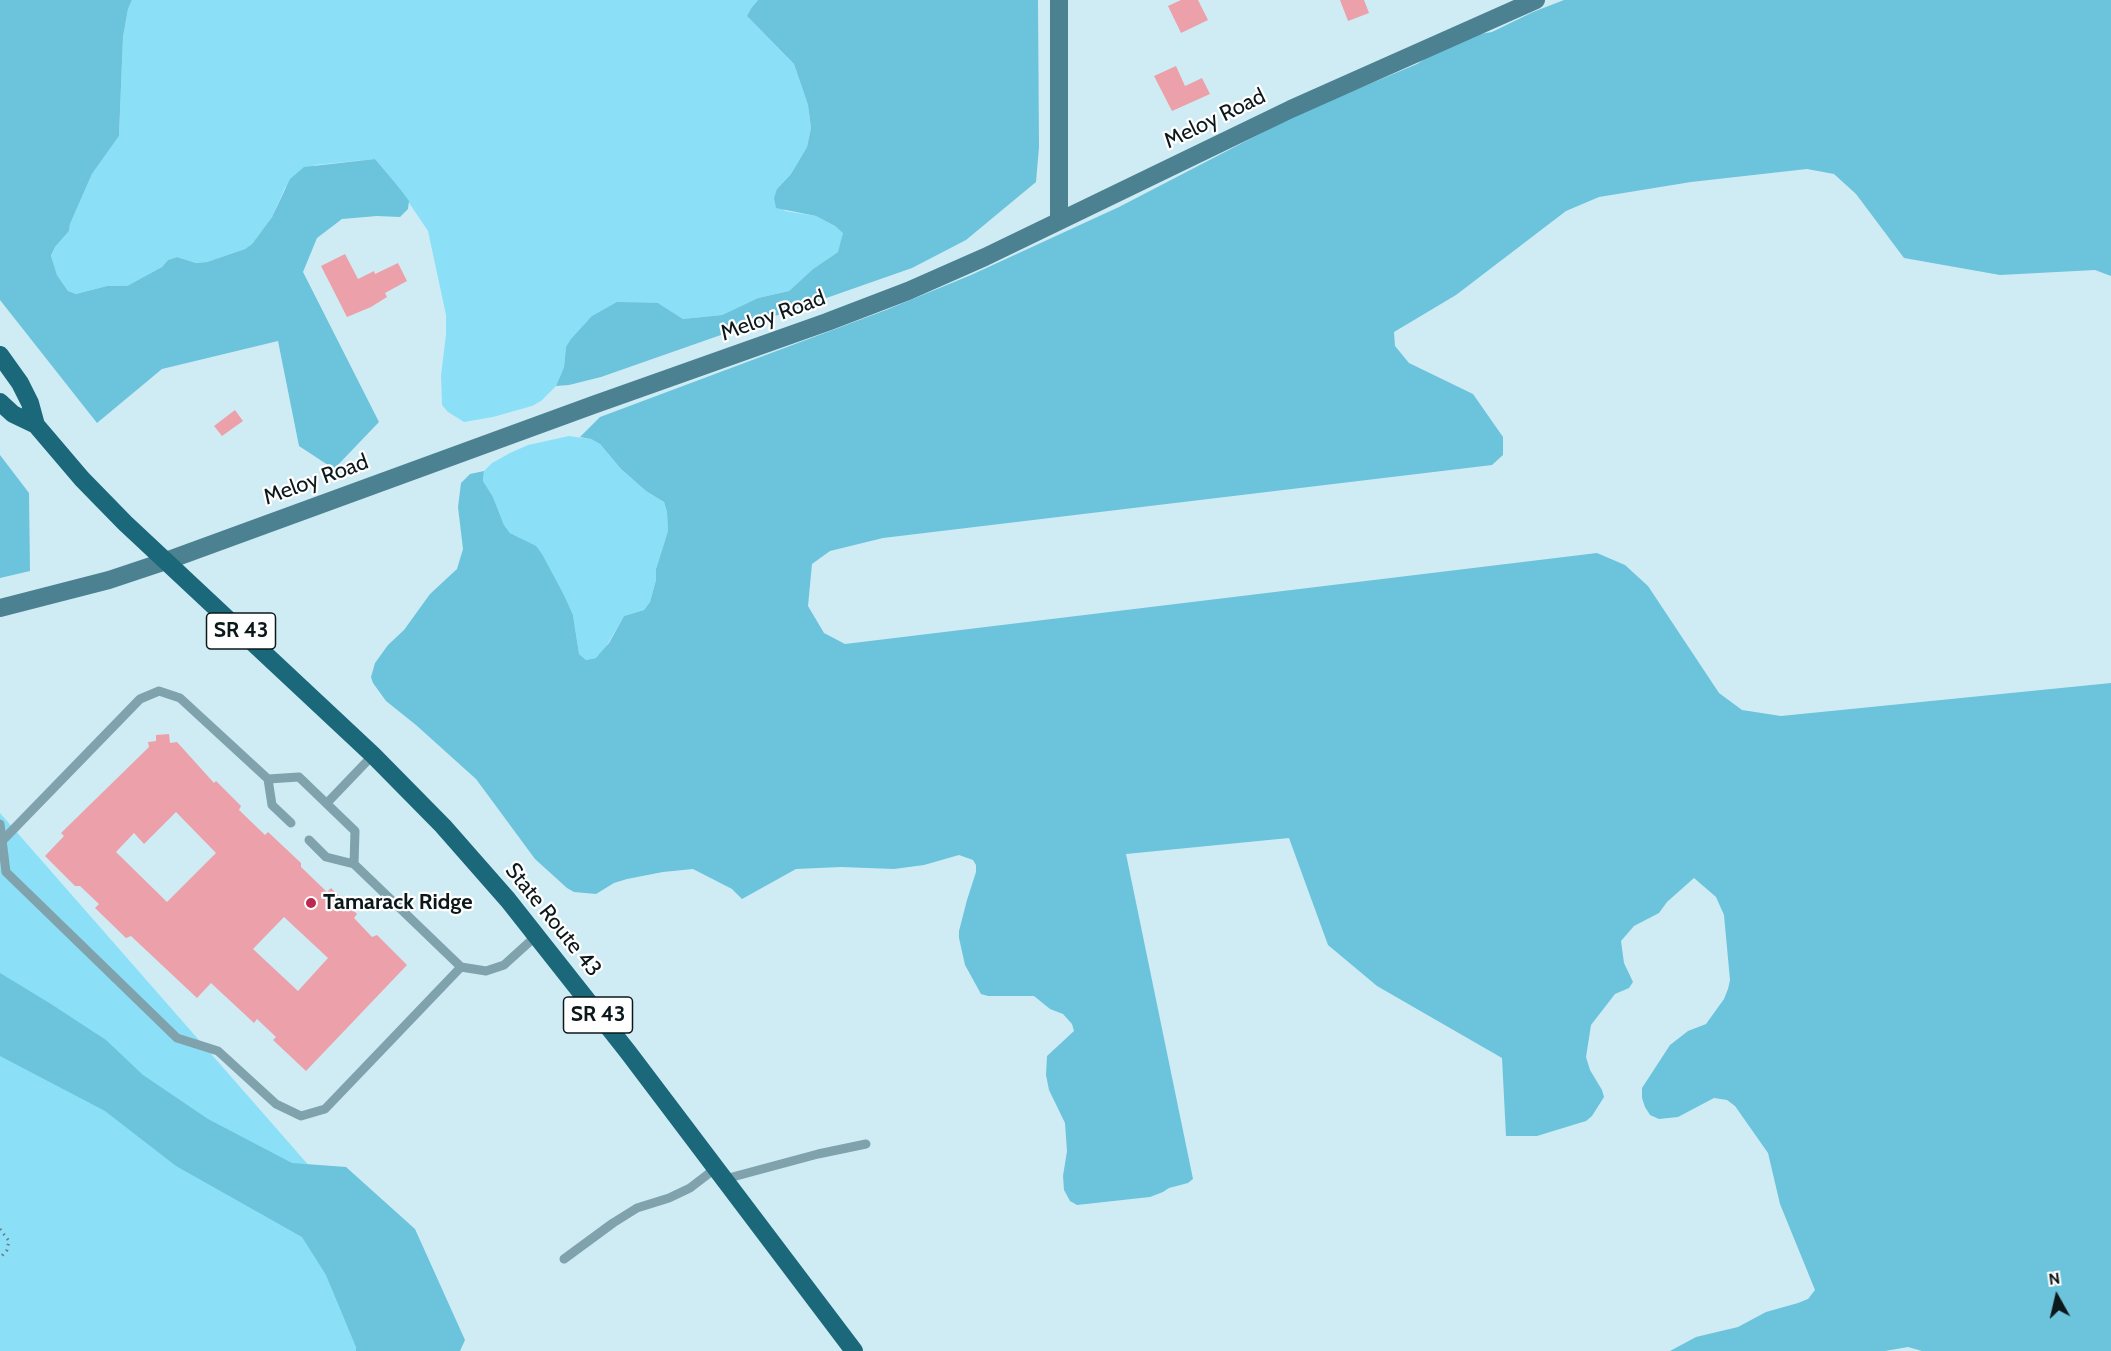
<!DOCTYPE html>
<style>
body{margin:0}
#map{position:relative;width:2111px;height:1351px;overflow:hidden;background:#cfecf5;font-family:Cabin,sans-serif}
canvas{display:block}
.north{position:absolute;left:2027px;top:1267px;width:60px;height:60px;-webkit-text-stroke:4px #fff;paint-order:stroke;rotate:352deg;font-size:16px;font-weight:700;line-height:24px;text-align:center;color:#0d181b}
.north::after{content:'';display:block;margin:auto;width:21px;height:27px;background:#0d181b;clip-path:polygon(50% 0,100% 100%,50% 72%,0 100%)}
</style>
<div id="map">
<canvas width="2111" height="1351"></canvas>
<div class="north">N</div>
</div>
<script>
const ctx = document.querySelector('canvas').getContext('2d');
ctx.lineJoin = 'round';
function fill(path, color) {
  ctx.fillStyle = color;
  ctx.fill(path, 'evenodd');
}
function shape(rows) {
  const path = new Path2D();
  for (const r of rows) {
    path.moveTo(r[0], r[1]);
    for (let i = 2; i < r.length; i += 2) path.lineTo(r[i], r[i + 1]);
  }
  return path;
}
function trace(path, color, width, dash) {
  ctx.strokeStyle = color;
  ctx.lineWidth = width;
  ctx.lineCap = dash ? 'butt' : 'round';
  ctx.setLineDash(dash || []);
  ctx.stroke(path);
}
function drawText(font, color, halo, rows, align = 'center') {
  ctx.font = font + ' Cabin,sans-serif';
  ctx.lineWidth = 4.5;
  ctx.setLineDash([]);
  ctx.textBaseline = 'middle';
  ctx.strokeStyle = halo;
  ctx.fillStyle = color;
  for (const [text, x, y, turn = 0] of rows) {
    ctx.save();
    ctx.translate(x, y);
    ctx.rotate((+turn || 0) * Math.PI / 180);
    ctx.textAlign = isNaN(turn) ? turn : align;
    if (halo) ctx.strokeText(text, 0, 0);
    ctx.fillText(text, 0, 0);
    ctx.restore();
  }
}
const green = shape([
 [132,0,758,0,752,7,748,17,794,64,808,105,811,128,807,147,791,174,777,189,785,211,816,216,835,226,843,232,842,243,838,252,813,269,789,291,758,298,722,315,683,319,658,303,566,347,564,367,556,386,541,401,532,406,493,417,464,422,448,412,442,405,441,376,446,334,446,315,428,231,397,185,375,159,315,165,285,188,272,217,252,244,245,249,207,262,196,263,177,257,168,260,162,267,127,286,107,286,76,294,68,291,57,275,51,257,55,247,69,231,70,224,92,174,119,136,123,37,128,9],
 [569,436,591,439,600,444,621,469,646,491,664,502,667,512,668,531,656,569,656,580,650,602,644,610,624,616,603,652,596,658,586,660,579,654,573,615,565,597,555,580,520,538,510,533,504,525,493,497,483,481,484,471,492,463,510,453,528,445],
 [0,813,439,1314,416,1351,0,1351]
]);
const forest = shape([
 [0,0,132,0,128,9,123,37,119,136,92,174,70,224,69,231,55,247,51,256,57,275,68,291,76,294,107,286,127,286,162,267,168,260,177,257,196,263,207,262,245,249,252,244,272,217,290,179,304,167,375,159,397,185,409,201,408,209,400,217,377,216,342,219,317,238,303,272,379,422,334,469,299,446,278,341,162,369,97,423,0,300],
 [758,0,1038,0,1039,147,1036,182,966,240,912,268,601,377,569,385,556,386,564,367,566,347,571,339,592,316,617,302,658,303,683,319,722,315,758,298,789,291,813,269,838,252,843,233,835,226,816,216,776,208,774,198,777,189,791,174,807,147,811,128,808,105,794,64,747,16,752,7],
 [1564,0,2111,0,2111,276,2095,270,2000,275,1904,258,1856,194,1834,174,1807,169,1691,182,1599,197,1566,211,1456,295,1394,332,1395,346,1409,363,1473,394,1503,437,1503,455,1492,465,883,538,830,551,812,564,808,606,824,633,845,644,1597,553,1625,565,1648,586,1719,693,1742,710,1781,716,2111,683,2111,1351,1922,1351,1908,1347,1885,1351,1670,1351,1696,1337,1738,1327,1766,1312,1798,1303,1808,1299,1815,1290,1780,1204,1768,1153,1735,1106,1727,1100,1714,1098,1678,1117,1659,1119,1650,1115,1645,1107,1642,1098,1642,1088,1670,1045,1688,1031,1706,1024,1724,999,1728,989,1730,980,1724,915,1716,897,1694,878,1667,902,1659,913,1634,926,1621,941,1624,963,1633,982,1629,988,1615,994,1591,1025,1586,1057,1590,1070,1602,1090,1604,1097,1592,1116,1586,1121,1537,1136,1506,1136,1502,1058,1377,986,1328,945,1289,838,1126,854,1193,1179,1188,1183,1169,1188,1163,1192,1150,1197,1077,1205,1070,1201,1064,1190,1063,1176,1067,1151,1065,1123,1049,1090,1046,1075,1047,1056,1074,1031,1072,1024,1063,1014,1050,1009,1034,996,988,996,981,994,965,965,959,938,959,931,967,900,976,872,976,865,973,860,959,855,924,865,894,869,841,867,796,869,742,899,732,889,693,869,663,872,627,879,614,883,596,894,574,892,567,888,535,859,476,779,416,725,386,701,373,683,371,677,375,663,388,645,404,630,430,594,457,569,463,549,458,507,461,483,470,474,484,471,483,481,493,497,504,525,510,533,536,546,542,554,565,597,573,615,579,654,586,660,596,658,609,643,624,616,644,610,650,602,656,580,656,569,668,531,667,512,664,502,646,491,621,469,600,444,591,439,580,437,600,417,886,310,971,275,1119,207,1298,114,1417,64,1434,53,1480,34,1492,32,1533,12],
 [0,455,29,493,30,571,0,578],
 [0,973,51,1004,106,1040,143,1075,208,1119,292,1163,346,1167,415,1229,465,1340,460,1351,356,1351,356,1347,326,1275,302,1237,176,1166,105,1111,0,1056]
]);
const building = shape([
 [1181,0,1198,0,1208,20,1181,33,1168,6],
 [1340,0,1364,0,1369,13,1348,21],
 [1176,66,1185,86,1202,78,1210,94,1172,111,1154,76],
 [345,254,358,279,374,271,375,274,398,263,407,281,385,293,387,297,371,307,347,317,321,266],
 [235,410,243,421,222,436,214,426],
 [169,734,170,743,177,742,214,783,216,781,241,806,239,810,265,835,268,832,301,863,301,867,327,892,331,888,357,914,354,918,372,937,377,935,407,965,306,1071,273,1040,276,1037,257,1019,254,1023,211,983,197,998,131,936,126,938,95,908,99,904,80,886,75,886,45,856,64,836,61,833,149,747,148,742,156,741,156,735],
 [176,812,216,853,167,902,116,852,134,833,144,844],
 [284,917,328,958,298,991,253,949]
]);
const path = shape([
 [0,1229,9,1241,7,1250,0,1258]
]);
const lane = shape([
 [268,779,272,805,291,823],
 [327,803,373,755],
 [0,824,6,872,177,1038,218,1051,276,1104,301,1116,325,1109,461,967,486,971,504,965,536,936],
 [309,840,326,857,354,864],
 [2,841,140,699,159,691,180,698,268,779,299,777,355,831,354,864,461,967],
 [725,1179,818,1154,866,1144],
 [564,1259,613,1223,637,1208,669,1198,690,1188,716,1168]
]);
const secondary = shape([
 [1059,0,1059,220],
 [0,608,109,580,166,561,593,405,827,322,908,291,985,257,1291,109,1536,0]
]);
const primary = shape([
 [0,355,20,383,30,403,36,425],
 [0,402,13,414,36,425,82,479,125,523,373,755,443,826,508,900,628,1052,854,1351]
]);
const markers = [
 [311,903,6,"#bb2a4e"]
];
const shields = [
 [241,631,69],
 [598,1015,69]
];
const shieldNames = [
 ["SR 43",241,631],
 ["SR 43",598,1015]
];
const streetNames = [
 ["Meloy Road",1215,119,-26],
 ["Meloy Road",773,316,-20],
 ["Meloy Road",316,480,-20],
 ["State Route 43",553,920,51]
];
const poiNames = [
 ["Tamarack Ridge",323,903]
];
fill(green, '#8be0f8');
fill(forest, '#6cc3dc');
fill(building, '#eca0a9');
trace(path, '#687c82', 3, [1.5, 4.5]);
trace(lane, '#7fa2ad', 9);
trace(secondary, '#4b8190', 18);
trace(primary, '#1b687b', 18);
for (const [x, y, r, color] of markers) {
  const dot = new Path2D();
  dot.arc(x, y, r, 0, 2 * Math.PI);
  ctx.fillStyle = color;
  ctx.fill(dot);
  trace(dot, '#fff', 2);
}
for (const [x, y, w] of shields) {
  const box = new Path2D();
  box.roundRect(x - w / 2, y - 18, w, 36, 4.5);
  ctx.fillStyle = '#fff';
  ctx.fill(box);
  trace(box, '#0d181b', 1.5);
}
drawText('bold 21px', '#0d181b', null, shieldNames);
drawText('22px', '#0d181b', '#fff', streetNames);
drawText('bold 22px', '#0d181b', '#fff', poiNames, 'left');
</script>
